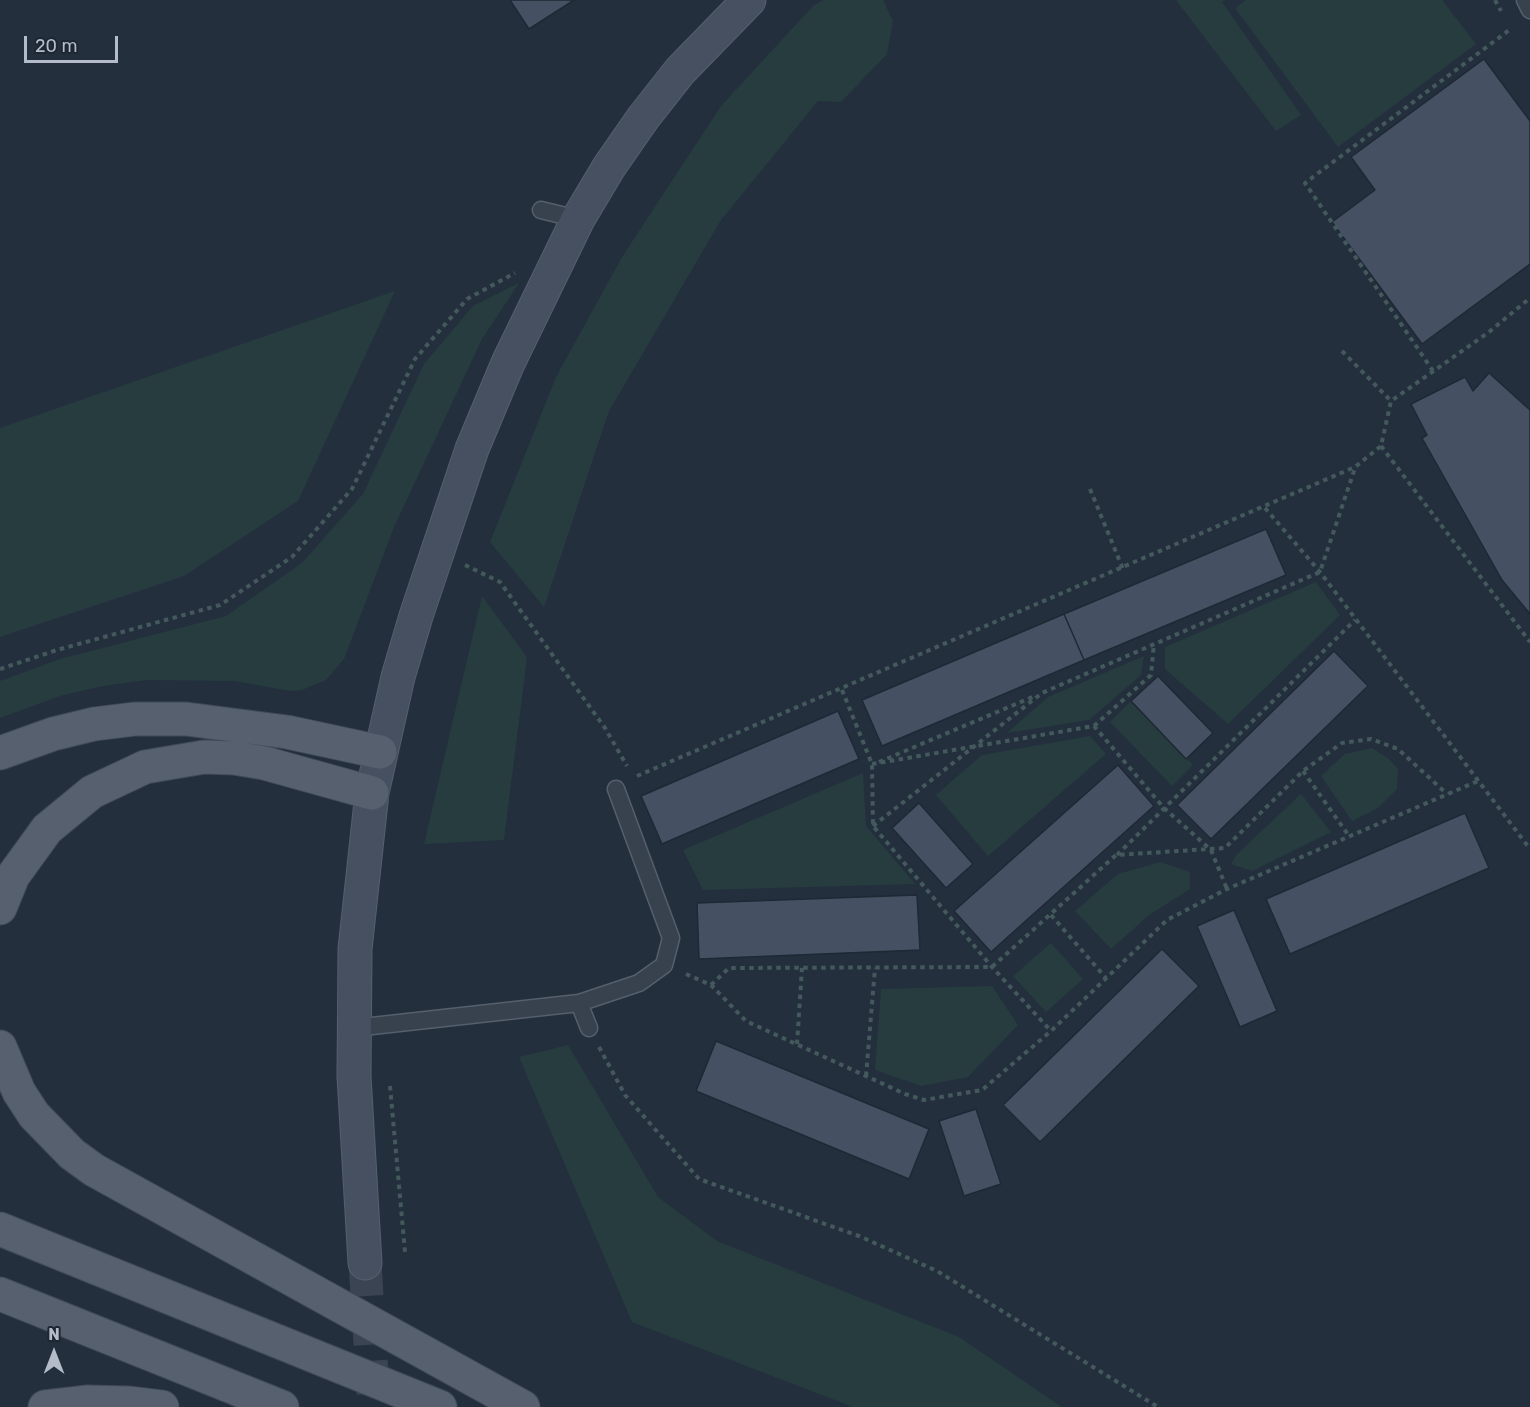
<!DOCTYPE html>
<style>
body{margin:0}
#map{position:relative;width:1530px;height:1407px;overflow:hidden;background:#242f3e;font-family:Rubik,sans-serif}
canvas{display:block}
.north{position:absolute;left:24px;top:1323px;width:60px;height:60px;-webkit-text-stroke:4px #1d2633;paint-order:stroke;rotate:0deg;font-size:16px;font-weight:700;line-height:24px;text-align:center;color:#b4bcc9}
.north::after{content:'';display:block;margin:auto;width:21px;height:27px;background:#b4bcc9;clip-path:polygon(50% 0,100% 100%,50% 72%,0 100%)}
.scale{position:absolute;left:24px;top:36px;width:94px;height:27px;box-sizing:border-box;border:3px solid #b4bcc9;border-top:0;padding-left:8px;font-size:18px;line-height:21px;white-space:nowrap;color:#b4bcc9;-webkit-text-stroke:4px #1d2633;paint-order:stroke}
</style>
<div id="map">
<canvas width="1530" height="1407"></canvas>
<div class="north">N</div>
<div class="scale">20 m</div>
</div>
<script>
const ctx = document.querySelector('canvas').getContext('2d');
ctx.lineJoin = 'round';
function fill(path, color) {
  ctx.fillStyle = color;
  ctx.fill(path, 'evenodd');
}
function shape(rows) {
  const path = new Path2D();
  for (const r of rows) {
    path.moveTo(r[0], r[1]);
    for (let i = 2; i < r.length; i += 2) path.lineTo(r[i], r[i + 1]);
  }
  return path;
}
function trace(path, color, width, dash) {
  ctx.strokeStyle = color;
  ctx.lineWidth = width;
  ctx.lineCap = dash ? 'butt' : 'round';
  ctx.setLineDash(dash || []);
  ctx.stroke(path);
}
const green = shape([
 [823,0,883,0,893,21,887,54,841,102,818,101,721,220,609,411,544,607,490,542,556,377,622,257,721,106,813,6],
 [1176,0,1225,0,1222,2,1301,115,1276,131],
 [1246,0,1442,0,1476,44,1338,147,1235,8],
 [519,283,482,339,394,527,344,659,326,680,302,690,290,691,235,681,147,680,103,686,60,696,0,718,0,681,60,659,226,616,302,563,363,494,424,364,473,306],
 [395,291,298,501,184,576,0,637,0,428],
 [1316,582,1340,615,1228,724,1165,669,1165,647],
 [482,596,527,657,504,840,424,844],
 [1144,656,1141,675,1089,720,1007,733,1048,697],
 [1131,701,1193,765,1172,786,1110,722],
 [1090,736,1106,754,988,856,936,795,982,755],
 [1372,748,1389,759,1398,769,1397,789,1378,808,1352,821,1321,776,1345,754],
 [863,773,866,826,915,884,703,890,683,850],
 [1301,794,1331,832,1252,871,1231,864,1237,854],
 [1160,862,1190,872,1190,889,1149,915,1111,949,1075,911,1118,874],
 [1051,943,1083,979,1046,1012,1013,976],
 [992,986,1018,1025,968,1077,921,1086,875,1070,881,989],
 [568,1045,658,1197,717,1241,959,1337,1062,1407,853,1407,632,1322,519,1057]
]);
const building = shape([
 [510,0,574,0,529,29,510,0],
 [1484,59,1530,121,1530,264,1422,344,1332,222,1375,190,1351,157,1484,59],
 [1489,373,1530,410,1530,614,1502,580,1422,438,1427,435,1411,404,1465,377,1473,391,1489,373],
 [1266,529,1286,575,1084,660,1064,614,1266,529],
 [1064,614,1084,660,882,746,862,700,1064,614],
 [1334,651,1368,686,1211,839,1177,805,1334,651],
 [1158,676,1213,733,1186,759,1131,701,1158,676],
 [838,711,859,759,662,844,641,796,838,711],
 [1118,765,1154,806,991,952,954,911,1118,765],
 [919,803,973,864,946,888,892,828,919,803],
 [1465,813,1489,868,1290,954,1266,899,1465,813],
 [917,895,920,950,699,959,697,903,917,895],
 [1234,910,1277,1011,1240,1027,1197,926,1234,910],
 [1162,949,1199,986,1040,1142,1003,1105,1162,949],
 [716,1041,929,1129,909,1179,696,1091,716,1041],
 [976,1109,1001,1184,964,1196,939,1121,976,1109]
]);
const secondaryTunnel = shape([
 [365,1263,374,1407]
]);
const path = shape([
 [1495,0,1501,11],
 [1342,351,1391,401],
 [1433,371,1305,183,1512,28],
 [1381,446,1530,642],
 [1090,489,1123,569],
 [1265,508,1320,572,1530,849],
 [465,565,500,582,605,728,627,766],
 [0,669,57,650,220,605,292,557,352,489,415,359,467,299,515,273],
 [842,690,872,764,873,826,992,967,1051,1031],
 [1094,726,1151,675,1154,644],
 [879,762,1035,696],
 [872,764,1094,726,1164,808,1211,850,1227,889],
 [1303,771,1349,836],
 [637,776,1355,467,1381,446,1391,401,1489,332,1530,298],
 [873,826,1042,693,1320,572,1355,468],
 [1117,855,1355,620],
 [1051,915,1106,978],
 [686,974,711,985,746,1021,905,1094,924,1100,982,1090,1051,1031,1167,920,1227,889,1478,781],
 [711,985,729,968,992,967,1116,855,1225,848,1303,771,1342,743,1371,739,1398,749,1447,794],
 [797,1044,802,968],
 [599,1047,625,1095,699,1179,859,1236,937,1271,1158,1407],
 [866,1076,875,968],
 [390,1086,405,1252]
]);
const lane = shape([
 [1525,0,1530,10],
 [541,210,578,219],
 [579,1003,589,1028],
 [354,1028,579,1003,639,983,664,965,671,938,616,789]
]);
const secondary = shape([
 [365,1263,354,1076,355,949,372,793,398,677,416,616,472,449,508,363,578,219,609,167,643,118,680,71,749,0]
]);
const primary = shape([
 [0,753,53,734,94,724,135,719,186,719,287,732,380,752],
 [0,908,13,876,47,829,92,792,145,767,204,757,234,758,264,763,372,793],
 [0,1047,19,1092,34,1115,72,1154,94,1170,523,1407],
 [0,1229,440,1407],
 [0,1294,282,1407],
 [45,1407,88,1402,129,1403,162,1407]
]);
fill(green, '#263c3f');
fill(building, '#455162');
trace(building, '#1f2835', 1.5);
trace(secondaryTunnel, '#3a4453', 33, [33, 16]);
trace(lane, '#565f6c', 19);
trace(secondary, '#565f6c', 35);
trace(primary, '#414a57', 35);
trace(path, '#44595c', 4, [4.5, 4.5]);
trace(lane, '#38414e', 16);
trace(secondary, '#465061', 33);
trace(primary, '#56606e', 33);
</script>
